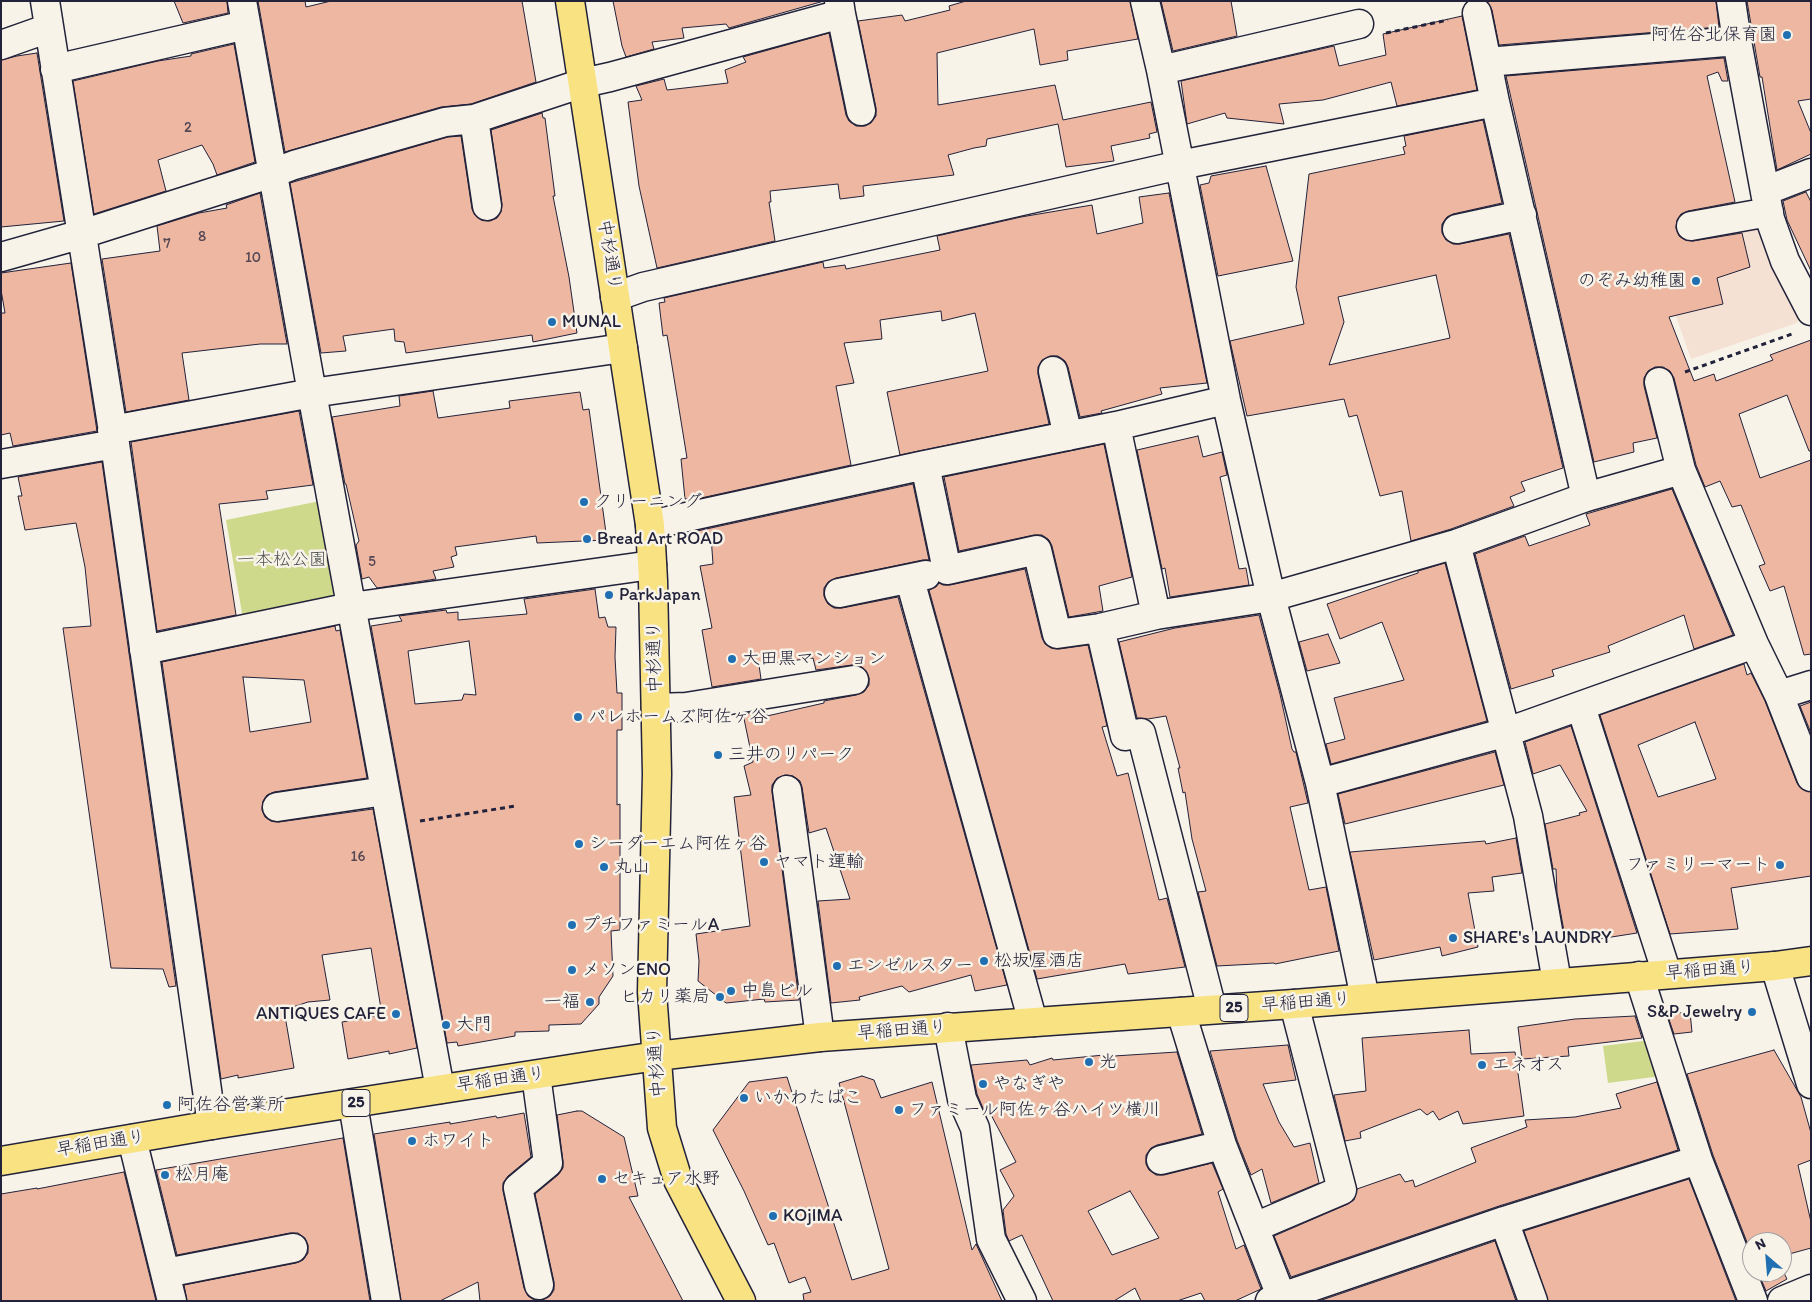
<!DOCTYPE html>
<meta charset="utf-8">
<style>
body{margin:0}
#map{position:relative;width:1812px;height:1302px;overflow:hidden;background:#f7f3e8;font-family:Itim,sans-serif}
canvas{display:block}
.frame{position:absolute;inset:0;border:2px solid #22223b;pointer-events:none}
.north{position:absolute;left:1742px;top:1232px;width:50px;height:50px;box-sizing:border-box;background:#f7f3e8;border:1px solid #a29fa3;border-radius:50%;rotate:333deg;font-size:14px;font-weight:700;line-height:20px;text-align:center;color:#22223b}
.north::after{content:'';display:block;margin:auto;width:18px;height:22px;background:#1f6fb2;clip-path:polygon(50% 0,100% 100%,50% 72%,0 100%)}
</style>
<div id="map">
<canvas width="1812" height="1302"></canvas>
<div class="frame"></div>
<div class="north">N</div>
</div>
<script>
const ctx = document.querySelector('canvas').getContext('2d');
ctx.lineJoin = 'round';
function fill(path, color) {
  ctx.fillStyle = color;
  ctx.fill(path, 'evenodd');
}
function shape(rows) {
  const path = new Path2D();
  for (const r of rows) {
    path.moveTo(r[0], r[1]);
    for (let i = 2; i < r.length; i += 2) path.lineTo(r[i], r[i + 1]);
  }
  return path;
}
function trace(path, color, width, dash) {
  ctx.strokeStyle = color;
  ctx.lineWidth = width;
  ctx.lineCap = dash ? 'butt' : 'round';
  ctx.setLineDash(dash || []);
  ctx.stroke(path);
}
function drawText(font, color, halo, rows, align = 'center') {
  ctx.font = font + ' Itim,"Klee One",sans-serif';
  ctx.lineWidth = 5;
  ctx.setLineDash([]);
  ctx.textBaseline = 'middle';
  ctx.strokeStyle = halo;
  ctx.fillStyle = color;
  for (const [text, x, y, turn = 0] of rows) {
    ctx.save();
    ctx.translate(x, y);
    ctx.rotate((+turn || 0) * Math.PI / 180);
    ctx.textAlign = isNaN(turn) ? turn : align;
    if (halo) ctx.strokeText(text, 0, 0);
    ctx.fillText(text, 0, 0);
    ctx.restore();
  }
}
const built = shape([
 [1760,223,1802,309,1797,323,1691,359,1666,288,1638,252]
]);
const green = shape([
 [320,501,338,595,333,602,243,619,226,520],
 [1651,1040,1661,1076,1608,1083,1603,1046]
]);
const building = shape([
 [174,1,227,1,228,13,183,23,174,1],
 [258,1,305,1,306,7,331,1,522,1,536,82,471,104,441,107,285,152,258,1],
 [613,1,824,1,729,28,726,24,682,28,684,38,652,42,654,49,626,57,622,46,613,1],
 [966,1,1130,1,1138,39,1067,51,1068,60,1040,65,1034,29,937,53,938,105,1055,85,1063,120,1151,102,1157,132,1149,134,1150,138,1111,146,1114,161,1066,167,1058,124,987,139,986,146,974,148,948,155,954,175,863,186,864,196,840,199,838,184,770,191,771,202,769,202,775,241,657,268,639,186,628,102,642,100,636,86,664,79,667,90,728,83,725,70,746,62,743,57,829,33,846,115,849,121,856,126,865,126,871,123,876,116,876,108,858,21,902,15,905,21,950,10,949,6,966,1],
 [1161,1,1231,1,1237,36,1173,51,1161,1],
 [1487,1,1716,1,1719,27,1499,45,1492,10,1487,1],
 [1747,1,1811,1,1811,99,1798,101,1811,133,1811,154,1777,170,1762,77,1760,77,1747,1],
 [1462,16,1477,90,1397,106,1391,82,1323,100,1279,104,1284,124,1227,118,1225,113,1187,124,1181,81,1334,46,1339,66,1386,55,1383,34,1462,16],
 [234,44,255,162,217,175,213,164,202,145,158,160,166,191,94,214,73,81,158,61,191,56,191,54,234,44],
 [37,53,64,221,1,227,1,60,17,56,37,53],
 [1724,58,1728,81,1722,81,1718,72,1707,76,1735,202,1688,211,1681,214,1677,220,1676,228,1679,236,1685,240,1693,241,1742,233,1750,267,1717,278,1723,304,1669,317,1694,381,1714,374,1716,381,1773,360,1770,355,1811,340,1811,451,1809,451,1787,395,1739,414,1760,478,1811,460,1811,654,1804,655,1784,586,1770,591,1759,566,1765,564,1741,505,1732,507,1720,481,1705,487,1696,465,1674,378,1670,371,1663,367,1655,367,1648,371,1644,378,1644,386,1657,438,1633,443,1634,452,1594,462,1506,76,1724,58],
 [542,113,543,118,545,118,555,196,553,196,569,277,577,333,533,342,532,335,406,353,404,342,395,341,394,329,343,336,346,351,321,353,290,183,448,137,461,136,472,209,475,215,481,220,490,221,497,218,501,212,502,204,491,130,542,113],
 [1483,120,1502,203,1453,214,1447,217,1442,224,1442,233,1446,240,1453,244,1460,244,1509,234,1563,468,1521,482,1525,491,1510,497,1514,506,1451,529,1411,541,1402,491,1380,496,1357,415,1349,417,1344,399,1247,416,1230,341,1304,324,1296,287,1309,174,1405,154,1403,147,1406,146,1404,136,1483,120],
 [1436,275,1450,338,1329,365,1344,322,1338,297,1436,275],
 [1266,166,1293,261,1218,276,1200,185,1209,183,1211,176,1266,166],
 [1806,192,1811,202,1811,271,1787,220,1783,201,1806,192],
 [260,193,287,344,260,344,182,353,189,400,126,412,102,259,160,251,157,226,199,213,227,208,226,205,260,193],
 [1169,193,1207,383,1160,388,1162,394,1101,411,1102,413,1080,417,1068,367,1065,361,1058,356,1050,356,1042,360,1038,367,1038,374,1049,424,900,455,887,392,988,371,975,313,942,321,941,311,880,320,882,339,844,343,854,383,836,386,851,465,692,500,692,498,685,499,681,459,687,458,667,335,663,336,659,303,665,302,664,298,823,262,824,268,845,265,846,269,940,250,937,236,1021,217,1092,205,1097,234,1143,223,1139,197,1169,193],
 [71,263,97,431,13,446,10,433,1,435,1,313,5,313,1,290,1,273,71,263],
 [433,391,438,418,510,408,509,401,580,392,583,410,589,409,607,540,537,543,536,536,455,547,457,555,451,557,454,567,433,571,436,579,377,588,369,577,362,579,356,545,359,541,346,484,345,484,332,417,400,406,399,396,433,391],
 [299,411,313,485,266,491,268,499,219,504,236,615,157,631,131,442,299,411],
 [1198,436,1203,457,1222,452,1227,475,1220,477,1239,569,1246,568,1249,585,1170,597,1165,568,1162,569,1137,450,1198,436],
 [1104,444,1132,577,1099,586,1103,611,1069,617,1052,546,1049,540,1042,535,1034,535,959,551,944,477,1104,444],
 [102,462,129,653,176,986,169,987,163,969,111,968,63,628,91,626,85,567,76,523,25,530,18,496,22,496,18,477,102,462],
 [913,484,929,560,923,560,836,578,828,582,824,588,824,596,828,604,834,608,842,608,898,597,1007,985,975,991,971,975,909,992,902,986,859,997,860,1000,831,1003,818,901,850,899,826,828,809,833,802,787,800,781,793,776,785,775,777,778,772,785,772,792,799,1000,765,1002,764,999,726,1003,698,981,699,961,696,934,750,926,734,797,751,795,744,766,753,762,743,714,766,710,767,716,824,703,824,701,856,695,864,692,869,685,869,678,866,671,859,665,852,665,816,670,813,658,759,665,761,679,712,687,702,630,712,628,700,566,713,564,711,536,698,537,697,531,913,484],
 [1672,489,1733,635,1694,649,1684,615,1608,646,1610,652,1552,670,1554,676,1511,689,1475,554,1525,536,1529,546,1590,525,1586,514,1672,489],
 [1445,563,1487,721,1331,764,1326,744,1345,739,1334,698,1404,680,1382,622,1340,639,1327,604,1418,573,1418,571,1445,563],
 [1025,569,1042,638,1045,644,1051,648,1059,649,1088,645,1107,726,1102,727,1117,776,1128,773,1159,900,1167,898,1185,967,1128,974,1125,964,1037,979,929,590,936,587,939,583,943,585,950,585,1025,569],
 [595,589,599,618,605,617,608,627,616,627,615,657,617,693,622,693,622,730,617,730,617,805,620,804,620,930,611,931,613,976,599,997,599,1004,581,1024,549,1025,549,1031,515,1032,515,1036,458,1046,457,1042,447,1043,371,626,402,621,399,616,446,610,447,613,458,612,458,620,527,614,524,599,595,589],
 [469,641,476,695,464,694,462,700,415,704,408,651,469,641],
 [1259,615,1280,694,1292,749,1294,752,1296,752,1308,803,1290,807,1309,890,1326,887,1339,951,1275,964,1274,963,1217,966,1198,892,1206,891,1192,839,1185,792,1183,793,1178,768,1180,768,1166,716,1148,719,1137,718,1119,642,1175,628,1259,615],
 [335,626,336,631,340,630,367,778,274,792,267,795,263,801,262,810,265,817,271,821,279,822,373,809,417,1048,389,1054,389,1051,348,1059,342,1022,382,1015,371,948,322,955,330,1000,308,1002,284,1010,294,1068,238,1078,238,1075,221,1079,162,662,335,626],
 [243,677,304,680,311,722,250,732,243,677],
 [1328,634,1340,663,1307,671,1299,642,1328,634],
 [1744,664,1747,675,1751,673,1765,701,1797,783,1802,789,1811,792,1811,876,1731,888,1738,929,1670,934,1600,715,1744,664],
 [1695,722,1716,779,1658,797,1638,745,1695,722],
 [1811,702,1811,733,1800,706,1811,702],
 [1571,726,1637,933,1586,941,1566,942,1557,893,1556,869,1553,869,1545,824,1580,815,1579,813,1587,811,1560,765,1533,774,1525,742,1571,726],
 [1495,752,1504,785,1345,824,1338,794,1495,752],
 [1516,838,1522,873,1492,877,1494,891,1468,893,1478,947,1442,956,1440,947,1374,960,1350,852,1485,841,1486,844,1516,838],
 [1690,1012,1692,1032,1674,1034,1667,1014,1690,1012],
 [1635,1016,1642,1038,1568,1047,1569,1056,1522,1059,1518,1027,1575,1019,1635,1016],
 [1469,1030,1471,1054,1515,1052,1524,1116,1463,1124,1458,1111,1439,1120,1433,1111,1427,1115,1420,1109,1360,1132,1361,1138,1345,1141,1334,1095,1366,1091,1362,1038,1469,1030],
 [1288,1045,1296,1080,1263,1084,1279,1122,1294,1147,1310,1143,1319,1183,1271,1203,1262,1169,1251,1175,1237,1140,1210,1051,1288,1045],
 [1774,1050,1801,1097,1811,1133,1811,1160,1798,1165,1811,1222,1811,1248,1782,1256,1782,1242,1752,1242,1752,1255,1713,1155,1687,1074,1774,1050],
 [1177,1052,1202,1134,1157,1145,1151,1148,1146,1155,1146,1164,1149,1170,1156,1175,1164,1175,1212,1163,1223,1189,1218,1192,1236,1249,1244,1245,1261,1289,1235,1301,1205,1301,1201,1293,1177,1301,1141,1301,1135,1288,1114,1301,1053,1301,1022,1235,1009,1241,1006,1234,1003,1210,1014,1196,1000,1170,1016,1162,989,1111,985,1113,977,1094,971,1065,1027,1060,1030,1065,1052,1058,1053,1060,1114,1054,1114,1056,1177,1052],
 [1130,1191,1159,1238,1112,1255,1088,1211,1130,1191],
 [862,1076,874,1080,881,1098,932,1082,972,1250,976,1244,1002,1301,804,1301,803,1294,811,1292,805,1277,789,1283,774,1243,768,1245,744,1191,713,1130,749,1082,787,1077,852,1280,889,1269,839,1083,862,1076],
 [1657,1082,1678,1150,1499,1206,1291,1277,1274,1236,1348,1204,1354,1200,1357,1189,1400,1174,1405,1182,1413,1180,1415,1187,1476,1162,1471,1148,1527,1127,1525,1120,1575,1117,1621,1108,1616,1094,1657,1082],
 [577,1111,582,1111,624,1137,638,1196,629,1197,683,1301,480,1301,478,1282,440,1301,401,1301,374,1134,450,1122,450,1124,496,1116,497,1118,524,1113,531,1157,508,1176,503,1183,503,1191,524,1288,528,1296,534,1300,542,1300,550,1296,554,1290,554,1282,535,1194,558,1175,563,1168,563,1161,557,1115,577,1111],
 [343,1138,370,1301,187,1301,184,1285,296,1263,303,1260,308,1253,308,1245,305,1238,298,1233,290,1233,177,1255,156,1170,343,1138],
 [124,1172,156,1301,1,1301,1,1194,37,1188,37,1189,124,1172],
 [1689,1179,1736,1301,1548,1301,1524,1231,1689,1179],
 [1495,1241,1516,1301,1319,1301,1495,1241],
 [1782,1269,1787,1279,1766,1291,1758,1272,1782,1272,1782,1269]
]);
const path = shape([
 [1386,33,1448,20],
 [1685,372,1792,334],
 [420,821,516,806]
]);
const minor = shape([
 [45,1,115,444,212,1125],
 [242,1,312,393,440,1089],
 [1145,1,1161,70,1226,400,1271,597,1320,783,1365,998],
 [1731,1,1737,41,1770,219,1785,261,1811,311],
 [841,14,861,111],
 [1,45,49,28],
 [1487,62,1737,41],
 [55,69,246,25],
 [1161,70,1359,24],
 [1495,102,1586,497],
 [474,119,487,206],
 [1765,191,1811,173],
 [1691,226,1769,212],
 [1457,229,1522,215],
 [1,257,82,234,273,173,294,165,445,122,474,119,583,83,610,77,841,14,839,1],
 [615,297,643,287,1180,165,1495,102,1477,13],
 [1053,371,1068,436],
 [1659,382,1681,470],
 [112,430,312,393,623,348],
 [1,464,115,444],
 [925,465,1116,426],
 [650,525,925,465,947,570,1037,550,1057,634,1100,628,1156,615,1116,426,1226,400],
 [1456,544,1528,816,1557,982],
 [910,580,1033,1022],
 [839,593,926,575],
 [1156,615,1271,597,1456,544,1586,497,1681,470,1754,644,1779,695,1811,777],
 [1100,628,1125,736,1141,733,1212,1009],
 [144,650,351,607,652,565],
 [1779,695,1811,685],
 [1581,707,1667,974],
 [656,708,686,707,854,680],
 [1320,783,1507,732,1754,644],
 [787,790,820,1037],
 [277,807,385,791],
 [1775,966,1811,1084],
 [1639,976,1698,1160,1753,1301],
 [1181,1012,1222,1145,1283,1301],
 [948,1027,962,1099,975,1128,991,1239,1022,1301],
 [536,1075,548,1163,518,1188,539,1285],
 [353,1104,386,1301],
 [132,1139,172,1301],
 [1161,1160,1222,1145],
 [1504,1221,1533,1301],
 [1255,1227,1342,1190,1294,1004],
 [166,1273,293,1248],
 [1270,1301,1504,1221,1698,1160],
 [1782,1301,1811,1289]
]);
const major = shape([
 [570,1,650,525,653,581,657,774,652,992,662,1128,678,1180,741,1301],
 [1,1161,212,1125,596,1065,657,1056,820,1037,1294,1004,1775,966,1811,961]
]);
const markers = [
 [1787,35,5,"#1f6fb2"],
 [1696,281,5,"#1f6fb2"],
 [552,322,5,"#1f6fb2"],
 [584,502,5,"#1f6fb2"],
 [587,539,5,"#1f6fb2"],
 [609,595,5,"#1f6fb2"],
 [732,659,5,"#1f6fb2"],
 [578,717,5,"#1f6fb2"],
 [718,755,5,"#1f6fb2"],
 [579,844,5,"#1f6fb2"],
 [764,862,5,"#1f6fb2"],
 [1780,865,5,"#1f6fb2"],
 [604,867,5,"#1f6fb2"],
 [572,925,5,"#1f6fb2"],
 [1453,938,5,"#1f6fb2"],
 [984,961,5,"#1f6fb2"],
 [837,966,5,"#1f6fb2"],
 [572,970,5,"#1f6fb2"],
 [731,991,5,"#1f6fb2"],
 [720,997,5,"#1f6fb2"],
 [590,1002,5,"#1f6fb2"],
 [1752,1012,5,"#1f6fb2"],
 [396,1014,5,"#1f6fb2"],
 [446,1025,5,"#1f6fb2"],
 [1089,1062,5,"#1f6fb2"],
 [1482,1065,5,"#1f6fb2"],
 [983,1084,5,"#1f6fb2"],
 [744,1098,5,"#1f6fb2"],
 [167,1105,5,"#1f6fb2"],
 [899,1110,5,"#1f6fb2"],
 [412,1141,5,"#1f6fb2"],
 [165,1175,5,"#1f6fb2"],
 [602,1179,5,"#1f6fb2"],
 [773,1216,5,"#1f6fb2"]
];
const numberNames = [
 ["2",188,128],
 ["8",202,237],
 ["7",167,244],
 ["10",253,258],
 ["5",372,562],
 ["16",358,857]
];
const shields = [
 [1234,1008,28],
 [356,1103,28]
];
const shieldNames = [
 ["25",1234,1008],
 ["25",356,1103]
];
const poiNames = [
 ["阿佐谷北保育園",1777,35,"right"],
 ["のぞみ幼稚園",1686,281,"right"],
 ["MUNAL",562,322],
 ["クリーニング",594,502],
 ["Bread Art ROAD",597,539],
 ["ParkJapan",619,595],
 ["大田黒マンション",742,659],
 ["パレホームズ阿佐ヶ谷",588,717],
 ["三井のリパーク",728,755],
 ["シーダーエム阿佐ヶ谷",589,844],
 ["ヤマト運輸",774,862],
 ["ファミリーマート",1770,865,"right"],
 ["丸山",614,867],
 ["プチファミールA",582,925],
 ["SHARE's LAUNDRY",1463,938],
 ["松坂屋酒店",994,961],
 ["エンゼルスター",847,966],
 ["メソンENO",582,970],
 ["中島ビル",741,991],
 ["ヒカリ薬局",710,997,"right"],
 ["一福",580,1002,"right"],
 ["S&P Jewelry",1742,1012,"right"],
 ["ANTIQUES CAFE",386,1014,"right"],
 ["大門",456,1025],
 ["光",1099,1062],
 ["エネオス",1492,1065],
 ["やなぎや",993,1084],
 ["いかわたばこ",754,1098],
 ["阿佐谷営業所",177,1105],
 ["ファミール阿佐ヶ谷ハイツ横川",909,1110],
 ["ホワイト",422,1141],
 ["松月庵",175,1175],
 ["セキュア水野",612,1179],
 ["KOjIMA",783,1216]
];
const streetNames = [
 ["中杉通り",609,255,81],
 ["中杉通り",655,657,-91],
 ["早稲田通り",1710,971,-4],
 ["早稲田通り",1306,1003,-4],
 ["早稲田通り",902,1031,-4],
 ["中杉通り",657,1062,-94],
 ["早稲田通り",501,1080,-8],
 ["早稲田通り",101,1144,-9]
];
const parkNames = [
 ["一本松公園",282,560]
];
fill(built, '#f4e1d3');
fill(green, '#ced98c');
fill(building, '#edb7a1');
trace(building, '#22223b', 1);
trace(minor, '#22223b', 31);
trace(major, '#22223b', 31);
trace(path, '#22223b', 3, [5, 4]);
trace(minor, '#f7f3e8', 28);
trace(major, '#f8e281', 28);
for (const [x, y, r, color] of markers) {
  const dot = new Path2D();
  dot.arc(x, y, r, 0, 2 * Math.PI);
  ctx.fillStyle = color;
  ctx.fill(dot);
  trace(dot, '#f7f3e8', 2);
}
drawText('15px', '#554754', null, numberNames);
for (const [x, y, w] of shields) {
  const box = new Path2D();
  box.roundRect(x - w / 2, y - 13.5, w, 27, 4);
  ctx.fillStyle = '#f7f3e8';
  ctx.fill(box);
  trace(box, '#22223b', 1);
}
drawText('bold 16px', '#22223b', null, shieldNames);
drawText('18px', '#22223b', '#f7f3e8', poiNames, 'left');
drawText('18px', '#22223b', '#f7f3e8', streetNames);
drawText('18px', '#4d504f', '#f7f3e8', parkNames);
</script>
